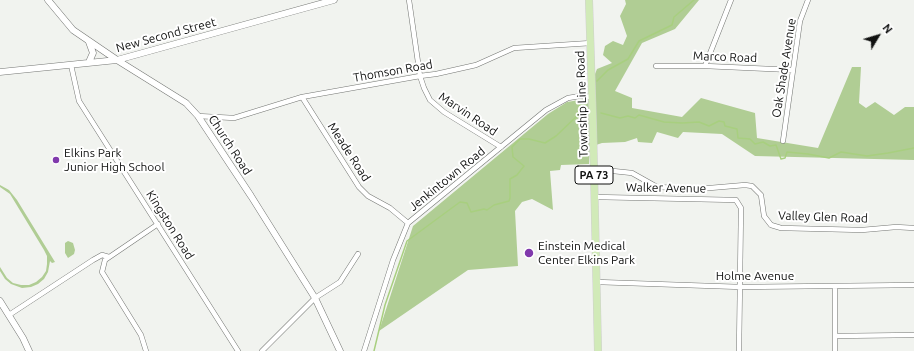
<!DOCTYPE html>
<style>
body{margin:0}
#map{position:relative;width:914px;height:351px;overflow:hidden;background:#f1f3ef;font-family:Ubuntu,sans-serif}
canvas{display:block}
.north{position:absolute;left:858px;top:16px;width:40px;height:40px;-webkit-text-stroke:3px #fff;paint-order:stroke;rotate:52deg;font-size:11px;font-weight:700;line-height:16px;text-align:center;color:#101110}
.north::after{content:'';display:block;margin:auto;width:14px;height:18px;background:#101110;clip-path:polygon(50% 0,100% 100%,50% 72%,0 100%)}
</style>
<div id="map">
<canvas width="914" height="351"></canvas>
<div class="north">N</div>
</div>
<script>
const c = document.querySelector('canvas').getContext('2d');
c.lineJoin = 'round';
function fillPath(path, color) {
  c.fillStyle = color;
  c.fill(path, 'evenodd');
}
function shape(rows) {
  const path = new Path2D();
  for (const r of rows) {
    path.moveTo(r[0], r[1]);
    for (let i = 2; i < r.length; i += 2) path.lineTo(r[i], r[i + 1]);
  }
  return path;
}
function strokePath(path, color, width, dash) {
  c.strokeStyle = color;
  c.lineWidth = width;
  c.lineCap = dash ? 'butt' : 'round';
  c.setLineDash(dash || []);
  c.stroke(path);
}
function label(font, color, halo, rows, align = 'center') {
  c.font = font + ' Ubuntu,sans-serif';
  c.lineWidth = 4;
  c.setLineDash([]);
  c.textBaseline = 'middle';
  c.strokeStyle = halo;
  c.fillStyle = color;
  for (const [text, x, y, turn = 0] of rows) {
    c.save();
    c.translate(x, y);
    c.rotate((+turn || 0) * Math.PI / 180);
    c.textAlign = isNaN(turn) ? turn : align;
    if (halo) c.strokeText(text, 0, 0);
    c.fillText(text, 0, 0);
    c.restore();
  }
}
const green = shape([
 [625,0,699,0,675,29,642,43,615,91,632,98,632,108,682,117,701,98,755,113,757,138,818,148,852,67,861,67,859,103,866,108,875,102,894,115,905,107,914,107,914,160,755,156,722,134,683,132,678,138,657,132,652,143,638,142,637,138,625,142,602,143,590,147,589,164,561,165,560,170,550,171,553,210,532,199,522,202,515,211,518,266,468,270,379,331,413,226,548,114,567,102,585,99,597,69,612,63,603,55,605,46,613,41,623,45,627,36,620,16,626,4],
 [0,185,9,190,17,200,55,262,52,263,50,261,48,272,44,279,38,284,31,287,22,288,11,284,5,279,0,271,0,267,7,278,13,283,21,285,29,285,36,282,42,277,46,271,47,264,47,256,44,250,10,194,0,187],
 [68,241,73,243,75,250,74,254,68,258,65,253,65,243]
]);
const stream = shape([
 [597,81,608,70,628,59,639,41,672,25,674,17,694,0],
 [601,113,620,118,628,116,635,118,639,115,664,122,682,123,699,122,709,126,719,121,724,122,725,126,737,129,738,138,750,139,755,144,763,142,770,146,776,145,781,159,785,158,787,152,808,154,829,158,841,152,867,156,888,153,914,148],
 [577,116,585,115],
 [374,351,385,305,407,241,460,202,467,203,471,212,484,209,487,210,494,205,509,201,510,198,510,179,517,175,524,166,513,157,512,147,520,139,529,139,545,143,556,136,577,116,581,101]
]);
const minor = shape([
 [409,0,420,76,424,88,430,100,444,112,501,147],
 [71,65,79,101,238,351],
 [656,66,705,66,793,70],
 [705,66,731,0],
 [302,97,359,187,368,196,390,208,408,223],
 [198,116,234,118,302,97,420,76,436,74,476,65,514,48,591,43],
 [783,141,800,21,808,0],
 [594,169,632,173,657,187,698,189,745,185,752,186,761,195,764,216,771,225,781,228,862,230,896,227,914,228],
 [595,197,736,200,741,208,739,351],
 [597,282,741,287,914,285],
 [9,315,93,260,102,255,109,257],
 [835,336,914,335],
 [146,351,141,335,102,272,105,260,158,224],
 [262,351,315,298,340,282,358,254],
 [364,351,393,260,408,223,546,110,568,98,580,96,592,97],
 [835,351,835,286]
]);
const tertiary = shape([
 [48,0,73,30,117,60,186,103,198,116,251,196,315,298,340,351],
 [89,42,93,53,89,62],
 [0,72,117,60,334,0],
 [0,301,23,338,29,351]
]);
const primary = shape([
 [589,0,593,127,598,351]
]);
const markers = [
 [56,160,4,"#8039ac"],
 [529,253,5,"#8039ac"]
];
const shields = [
 [594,175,38]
];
const shieldNames = [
 ["PA 73",594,175]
];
const streetNames = [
 ["New Second Street",166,35,-15],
 ["Marco Road",725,57,2],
 ["Oak Shade Avenue",784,68,-81],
 ["Thomson Road",393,71,-10],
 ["Township Line Road",582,104,-92],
 ["Marvin Road",468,114,34],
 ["Church Road",230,145,57],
 ["Meade Road",349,152,57],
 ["Jenkintown Road",447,179,-39],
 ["Walker Avenue",666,188,1],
 ["Valley Glen Road",823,217,2],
 ["Kingston Road",170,225,58],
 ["Holme Avenue",755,276]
];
const poiNames = [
 ["Elkins Park",64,153],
 ["Junior High School",64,167],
 ["Einstein Medical",538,246],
 ["Center Elkins Park",538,260]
];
fillPath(green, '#b0cd94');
strokePath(stream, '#a8cf7f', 1.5);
strokePath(minor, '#747673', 5.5);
strokePath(tertiary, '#747673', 7);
strokePath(primary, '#cfcfcf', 8);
strokePath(minor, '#fff', 4.5);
strokePath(tertiary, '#fff', 6);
strokePath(primary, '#d1eab8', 7);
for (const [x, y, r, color] of markers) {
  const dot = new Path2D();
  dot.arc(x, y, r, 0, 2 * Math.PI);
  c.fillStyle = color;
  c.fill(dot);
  strokePath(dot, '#fff', 1.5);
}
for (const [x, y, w] of shields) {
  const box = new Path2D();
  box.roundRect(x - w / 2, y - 9, w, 18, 3);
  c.fillStyle = '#fff';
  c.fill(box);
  strokePath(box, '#101110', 1);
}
label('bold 11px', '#101110', null, shieldNames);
label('12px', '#101110', '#fff', streetNames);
label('12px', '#101110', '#fff', poiNames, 'left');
</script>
